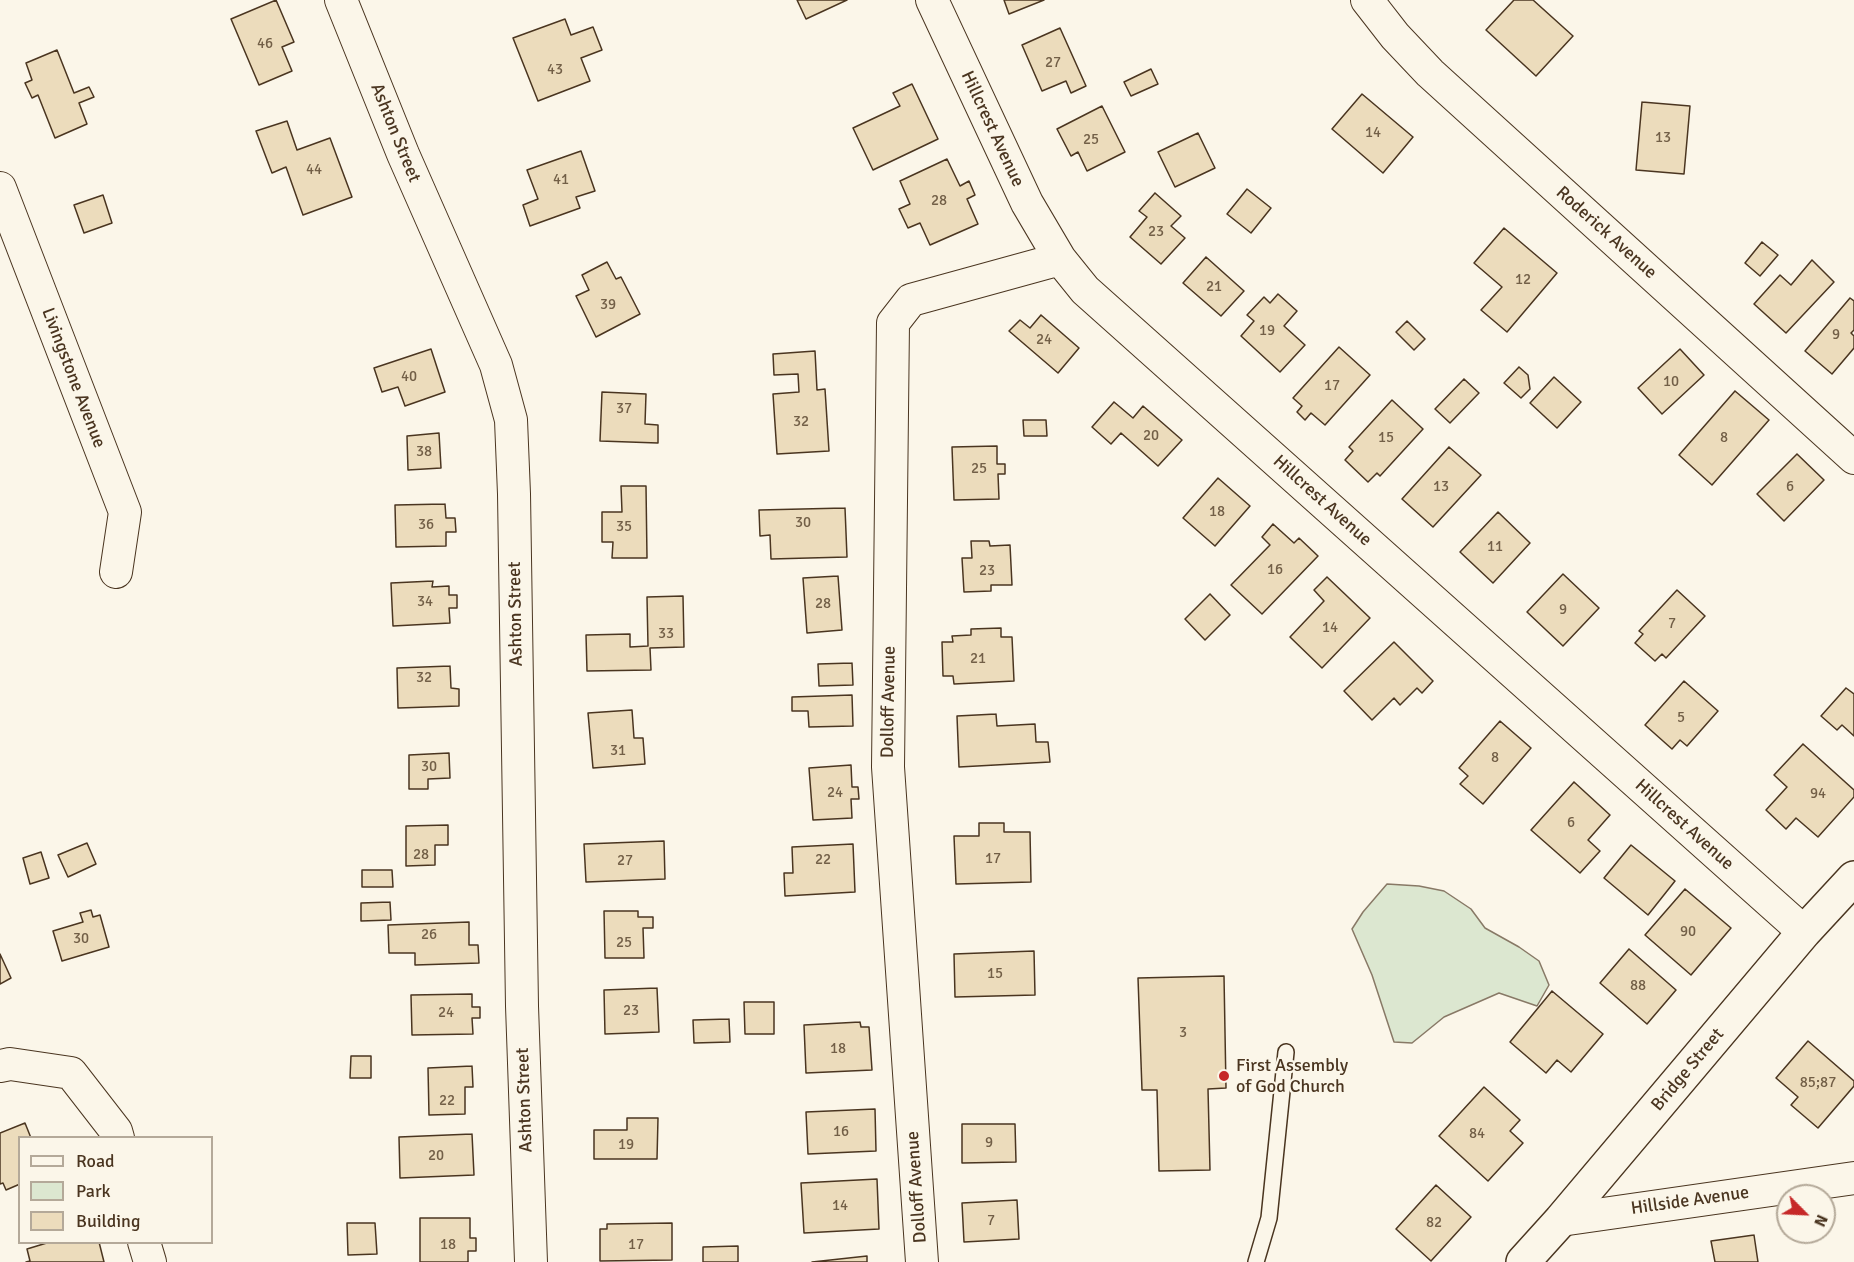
<!DOCTYPE html>
<style>
body{margin:0}
#map{position:relative;width:1854px;height:1262px;overflow:hidden;background:#fbf6e9;font-family:Signika,sans-serif}
canvas{display:block}
.legend{position:absolute;left:18px;top:1136px;width:195px;height:108px;box-sizing:border-box;background:#fbf6e9;border:2px solid #b4a999;margin:0;padding:8px 10px;list-style:none;font-size:18px;color:#4a3520}
.legend li{display:flex;align-items:center;gap:12px;height:30px}
.legend b{width:30px;border:2px solid #b4a999}
.north{position:absolute;left:1776px;top:1184px;width:60px;height:60px;box-sizing:border-box;background:#fbf6e9;border:2px solid #b4a999;border-radius:50%;rotate:114deg;font-size:16px;font-weight:700;line-height:24px;text-align:center;color:#4a3520}
.north::after{content:'';display:block;margin:auto;width:21px;height:27px;background:#c62828;clip-path:polygon(50% 0,100% 100%,50% 72%,0 100%)}
</style>
<div id="map">
<canvas width="1854" height="1262"></canvas>
<ul class="legend">
<li><b style="height:8px;background:#fbf6e9"></b>Road</li>
<li><b style="height:16px;background:#dce7d0"></b>Park</li>
<li><b style="height:16px;background:#ecdcbc"></b>Building</li>
</ul>
<div class="north">N</div>
</div>
<script>
const c = document.querySelector('canvas').getContext('2d');
c.lineJoin = 'round';
function fillPath(path, color) {
  c.fillStyle = color;
  c.fill(path, 'evenodd');
}
function shape(rows) {
  const path = new Path2D();
  for (const r of rows) {
    path.moveTo(r[0], r[1]);
    for (let i = 2; i < r.length; i += 2) path.lineTo(r[i], r[i + 1]);
  }
  return path;
}
function strokePath(path, color, width, dash) {
  c.strokeStyle = color;
  c.lineWidth = width;
  c.lineCap = dash ? 'butt' : 'round';
  c.setLineDash(dash || []);
  c.stroke(path);
}
function label(font, color, halo, rows, align = 'center') {
  c.font = font + ' Signika,sans-serif';
  c.lineWidth = 4.5;
  c.setLineDash([]);
  c.textBaseline = 'middle';
  c.strokeStyle = halo;
  c.fillStyle = color;
  for (const [text, x, y, turn = 0] of rows) {
    c.save();
    c.translate(x, y);
    c.rotate((+turn || 0) * Math.PI / 180);
    c.textAlign = isNaN(turn) ? turn : align;
    if (halo) c.strokeText(text, 0, 0);
    c.fillText(text, 0, 0);
    c.restore();
  }
}
const green = shape([
 [1387,884,1419,886,1444,891,1471,909,1485,928,1519,947,1539,961,1549,985,1537,1006,1499,993,1444,1017,1412,1043,1394,1042,1372,975,1352,929,1363,912,1387,884]
]);
const building = shape([
 [276,0,294,42,282,47,292,71,259,85,231,19,276,0],
 [797,0,847,0,806,19,797,0],
 [1004,0,1044,0,1009,14,1004,0],
 [1514,0,1533,0,1573,36,1536,76,1486,30,1514,0],
 [565,19,571,35,593,27,602,50,581,58,590,81,538,101,513,38,565,19],
 [1060,28,1086,86,1071,93,1066,81,1042,91,1022,45,1060,28],
 [57,50,74,93,89,87,94,97,79,103,87,124,55,138,38,95,32,98,25,83,32,80,26,63,57,50],
 [1151,69,1158,84,1131,96,1124,82,1151,69],
 [912,84,938,139,873,170,853,128,900,106,893,93,912,84],
 [1362,94,1413,137,1383,173,1332,129,1362,94],
 [1642,102,1690,106,1684,174,1636,170,1642,102],
 [1102,106,1125,152,1087,171,1078,152,1071,156,1057,129,1102,106],
 [287,121,297,150,330,138,352,197,303,215,286,167,272,173,256,131,287,121],
 [1198,133,1215,168,1175,187,1158,152,1198,133],
 [581,151,595,191,576,197,580,208,530,226,523,205,538,199,527,170,581,151],
 [947,159,960,186,969,181,975,195,967,199,978,224,930,245,920,223,908,228,899,209,910,204,900,181,947,159],
 [1247,189,1271,208,1251,233,1227,214,1247,189],
 [1155,193,1181,216,1171,226,1185,238,1161,264,1130,237,1147,217,1139,211,1155,193],
 [103,195,112,223,84,233,74,205,103,195],
 [1504,228,1557,273,1507,332,1481,310,1502,287,1474,263,1504,228],
 [1762,242,1778,255,1760,276,1745,263,1762,242],
 [1206,257,1244,291,1221,316,1183,283,1206,257],
 [1812,260,1834,282,1786,333,1754,304,1780,275,1791,285,1812,260],
 [607,262,616,279,621,277,640,314,596,337,576,296,589,290,582,275,607,262],
 [1278,294,1297,311,1284,326,1305,345,1280,372,1241,336,1254,321,1247,315,1264,297,1270,303,1278,294],
 [1850,298,1854,301,1854,330,1851,333,1854,336,1854,348,1832,374,1805,351,1850,298],
 [1041,315,1079,348,1058,373,1009,331,1020,320,1030,328,1041,315],
 [1407,321,1425,339,1414,350,1396,332,1407,321],
 [1339,347,1370,375,1325,425,1311,413,1305,420,1297,412,1302,406,1293,398,1339,347],
 [431,349,445,392,405,406,398,387,382,392,374,368,431,349],
 [1680,349,1704,375,1662,414,1638,388,1680,349],
 [815,351,817,390,825,389,829,451,777,454,773,394,799,392,798,374,774,375,773,354,815,351],
 [1519,367,1528,375,1530,389,1521,398,1504,383,1519,367],
 [1554,377,1581,402,1557,428,1530,403,1554,377],
 [1464,379,1479,393,1450,423,1435,409,1464,379],
 [1735,391,1769,420,1712,485,1679,455,1735,391],
 [602,392,646,394,645,424,658,425,658,443,600,441,602,392],
 [1392,400,1423,429,1380,476,1377,473,1368,482,1345,460,1353,451,1349,447,1392,400],
 [1114,402,1133,418,1143,406,1182,440,1158,466,1121,433,1111,444,1092,427,1114,402],
 [1023,420,1046,420,1047,436,1024,436,1023,420],
 [439,433,441,468,408,470,407,436,439,433],
 [997,446,997,464,1005,464,1005,474,998,474,999,499,954,500,952,447,997,446],
 [1449,447,1481,475,1433,527,1402,499,1449,447],
 [1797,454,1824,480,1784,521,1757,494,1797,454],
 [1218,478,1250,506,1215,546,1183,518,1218,478],
 [621,486,646,486,647,558,612,558,613,542,602,542,602,512,622,512,621,486],
 [445,504,446,518,455,518,456,532,446,532,446,546,396,547,395,505,445,504],
 [845,508,847,557,771,559,770,535,760,536,759,510,845,508],
 [1498,512,1530,543,1493,583,1460,552,1498,512],
 [1273,524,1294,543,1299,538,1318,556,1262,614,1231,585,1270,545,1262,537,1273,524],
 [971,541,989,541,990,546,1010,545,1012,585,991,585,991,591,964,592,962,558,972,558,971,541],
 [1563,574,1599,608,1563,646,1527,612,1563,574],
 [838,576,842,630,807,633,803,578,838,576],
 [1327,577,1370,618,1322,668,1290,637,1324,601,1314,590,1327,577],
 [433,581,432,587,449,586,449,595,457,595,457,608,449,608,450,623,393,626,391,583,433,581],
 [1677,590,1705,616,1666,658,1662,654,1655,661,1635,643,1643,634,1639,631,1677,590],
 [1210,594,1230,615,1205,640,1185,619,1210,594],
 [683,596,684,647,650,648,651,670,587,671,586,635,630,634,630,647,648,646,647,597,683,596],
 [1001,628,1001,637,1012,637,1014,681,954,684,953,676,943,676,942,642,953,642,952,636,971,635,971,629,1001,628],
 [1394,642,1433,681,1422,693,1417,688,1400,705,1394,698,1372,720,1344,691,1394,642],
 [852,663,853,685,819,686,818,664,852,663],
 [450,666,451,688,459,689,459,706,398,708,397,668,450,666],
 [1684,681,1718,711,1687,746,1680,740,1672,749,1645,725,1684,681],
 [1846,688,1854,694,1854,736,1842,725,1837,730,1821,716,1846,688],
 [852,695,853,726,809,727,808,711,792,711,792,697,852,695],
 [632,710,634,738,643,738,645,764,593,768,588,713,632,710],
 [996,714,997,726,1035,724,1036,742,1048,742,1050,762,959,767,957,716,996,714],
 [1500,721,1531,748,1483,804,1460,784,1468,776,1459,768,1500,721],
 [1803,744,1854,790,1854,797,1818,837,1796,818,1786,829,1766,810,1787,787,1774,775,1803,744],
 [449,753,450,778,428,779,428,789,409,789,409,755,449,753],
 [851,765,852,787,858,787,859,799,851,799,852,818,813,820,809,768,851,765],
 [1574,782,1610,815,1588,840,1600,851,1580,873,1531,830,1574,782],
 [979,823,1004,823,1004,832,1030,832,1031,882,956,884,954,836,979,836,979,823],
 [448,825,448,845,435,845,435,865,406,866,406,826,448,825],
 [664,841,665,879,586,882,584,844,664,841],
 [87,843,96,864,68,877,58,855,87,843],
 [853,844,855,892,785,896,784,873,793,873,792,847,853,844],
 [1631,845,1675,881,1648,915,1604,878,1631,845],
 [41,852,49,878,30,884,23,858,41,852],
 [362,870,392,870,393,887,362,887,362,870],
 [1685,889,1731,928,1691,975,1645,935,1685,889],
 [390,902,391,920,361,921,361,903,390,902],
 [91,910,93,917,100,915,109,947,62,961,53,931,83,922,80,913,91,910],
 [604,911,638,911,638,917,653,917,653,928,643,928,644,958,605,958,604,911],
 [469,922,469,945,478,945,479,963,415,965,415,953,389,953,388,925,469,922],
 [1629,949,1676,990,1647,1024,1600,983,1629,949],
 [1034,951,1035,995,955,997,954,954,1034,951],
 [0,954,11,978,0,984,0,954],
 [1224,976,1226,1088,1208,1089,1210,1170,1159,1171,1157,1090,1142,1090,1138,978,1224,976],
 [657,988,659,1032,605,1034,604,990,657,988],
 [1552,991,1603,1034,1571,1072,1557,1060,1546,1073,1510,1042,1552,991],
 [472,994,472,1007,480,1007,480,1018,472,1018,473,1034,412,1035,411,995,472,994],
 [744,1002,774,1002,774,1034,745,1034,744,1002],
 [729,1019,730,1042,694,1043,693,1020,729,1019],
 [860,1022,861,1027,869,1027,872,1070,806,1073,804,1025,860,1022],
 [1808,1041,1854,1081,1854,1086,1818,1128,1791,1105,1798,1097,1776,1078,1808,1041],
 [351,1056,371,1056,371,1078,350,1078,351,1056],
 [472,1066,473,1087,465,1087,465,1114,429,1115,428,1068,472,1066],
 [1484,1087,1520,1120,1510,1131,1523,1143,1488,1181,1439,1136,1484,1087],
 [875,1109,876,1151,808,1154,806,1112,875,1109],
 [627,1118,658,1118,657,1159,594,1159,594,1130,627,1130,627,1118],
 [25,1123,31,1138,20,1138,20,1184,6,1190,3,1183,0,1184,0,1133,25,1123],
 [962,1124,1015,1124,1016,1162,962,1163,962,1124],
 [472,1134,474,1175,400,1178,399,1137,472,1134],
 [877,1179,879,1229,804,1233,801,1183,877,1179],
 [1436,1185,1471,1217,1431,1261,1396,1229,1436,1185],
 [1017,1200,1019,1239,964,1242,962,1203,1017,1200],
 [420,1218,470,1218,470,1238,476,1238,476,1251,468,1251,468,1262,420,1262,420,1218],
 [347,1223,375,1223,377,1254,348,1255,347,1223],
 [672,1223,672,1260,600,1261,600,1229,607,1229,607,1224,672,1223],
 [1754,1235,1758,1262,1715,1262,1711,1241,1754,1235],
 [50,1242,99,1242,104,1262,26,1262,30,1261,27,1249,50,1242],
 [738,1246,738,1262,703,1262,703,1247,738,1246],
 [867,1256,867,1262,812,1262,867,1256]
]);
const lane = shape([
 [1256,1262,1269,1218,1286,1052]
]);
const street = shape([
 [341,0,403,154,496,365,511,420,514,494,522,1006,531,1262],
 [932,0,1027,203,1060,259,1085,290,1804,932],
 [1367,0,1395,36,1430,73,1854,458],
 [0,188,125,512,116,572],
 [0,1066,10,1064,71,1073,116,1131,118,1138],
 [1561,1220,1854,1178],
 [144,1242,150,1262],
 [922,1262,888,767,893,323,911,300,1060,259]
]);
const secondary = shape([
 [1523,1262,1561,1220,1804,932,1854,878]
]);
const markers = [
 [1224,1076,6,"#c62828"]
];
const numberNames = [
 ["46",265,44],
 ["27",1053,63],
 ["43",555,70],
 ["14",1373,133],
 ["13",1663,138],
 ["25",1091,140],
 ["44",314,170],
 ["41",561,180],
 ["28",939,201],
 ["23",1156,232],
 ["12",1523,280],
 ["21",1214,287],
 ["39",608,305],
 ["19",1267,331],
 ["9",1836,335],
 ["24",1044,340],
 ["40",409,377],
 ["10",1671,382],
 ["17",1332,386],
 ["37",624,409],
 ["32",801,422],
 ["20",1151,436],
 ["15",1386,438],
 ["8",1724,438],
 ["38",424,452],
 ["25",979,469],
 ["13",1441,487],
 ["6",1790,487],
 ["18",1217,512],
 ["30",803,523],
 ["36",426,525],
 ["35",624,527],
 ["11",1495,547],
 ["16",1275,570],
 ["23",987,571],
 ["34",425,602],
 ["28",823,604],
 ["9",1563,610],
 ["7",1672,624],
 ["14",1330,628],
 ["33",666,634],
 ["21",978,659],
 ["32",424,678],
 ["5",1681,718],
 ["31",618,751],
 ["8",1495,758],
 ["30",429,767],
 ["24",835,793],
 ["94",1818,794],
 ["6",1571,823],
 ["28",421,855],
 ["17",993,859],
 ["22",823,860],
 ["27",625,861],
 ["90",1688,932],
 ["26",429,935],
 ["30",81,939],
 ["25",624,943],
 ["15",995,974],
 ["88",1638,986],
 ["23",631,1011],
 ["24",446,1013],
 ["3",1183,1033],
 ["18",838,1049],
 ["85;87",1818,1083],
 ["22",447,1101],
 ["16",841,1132],
 ["84",1477,1134],
 ["9",989,1143],
 ["19",626,1145],
 ["20",436,1156],
 ["14",840,1206],
 ["7",991,1221],
 ["82",1434,1223],
 ["18",448,1245],
 ["17",636,1245]
];
const streetNames = [
 ["Hillcrest Avenue",992,129,65],
 ["Ashton Street",395,133,68],
 ["Roderick Avenue",1606,233,42],
 ["Livingstone Avenue",73,378,69],
 ["Hillcrest Avenue",1322,501,42],
 ["Ashton Street",516,614,-91],
 ["Dolloff Avenue",889,702,-89],
 ["Hillcrest Avenue",1684,825,42],
 ["Bridge Street",1688,1070,-50],
 ["Ashton Street",525,1100,-92],
 ["Dolloff Avenue",917,1187,-94],
 ["Hillside Avenue",1690,1201,-8]
];
const poiNames = [
 ["First Assembly",1236,1066],
 ["of God Church",1236,1087]
];
fillPath(green, '#dce7d0');
strokePath(green, '#887966', 1.5);
fillPath(building, '#ecdcbc');
strokePath(building, '#4a3520', 1.5);
strokePath(lane, '#4a3520', 18);
strokePath(street, '#4a3520', 34);
strokePath(secondary, '#4a3520', 36);
strokePath(lane, '#fbf6e9', 15);
strokePath(street, '#fbf6e9', 32);
strokePath(secondary, '#fbf6e9', 33);
for (const [x, y, r, color] of markers) {
  const dot = new Path2D();
  dot.arc(x, y, r, 0, 2 * Math.PI);
  c.fillStyle = color;
  c.fill(dot);
  strokePath(dot, '#fbf6e9', 2);
}
label('15px', '#725f47', null, numberNames);
label('18px', '#4a3520', '#fbf6e9', streetNames);
label('18px', '#4a3520', '#fbf6e9', poiNames, 'left');
</script>
